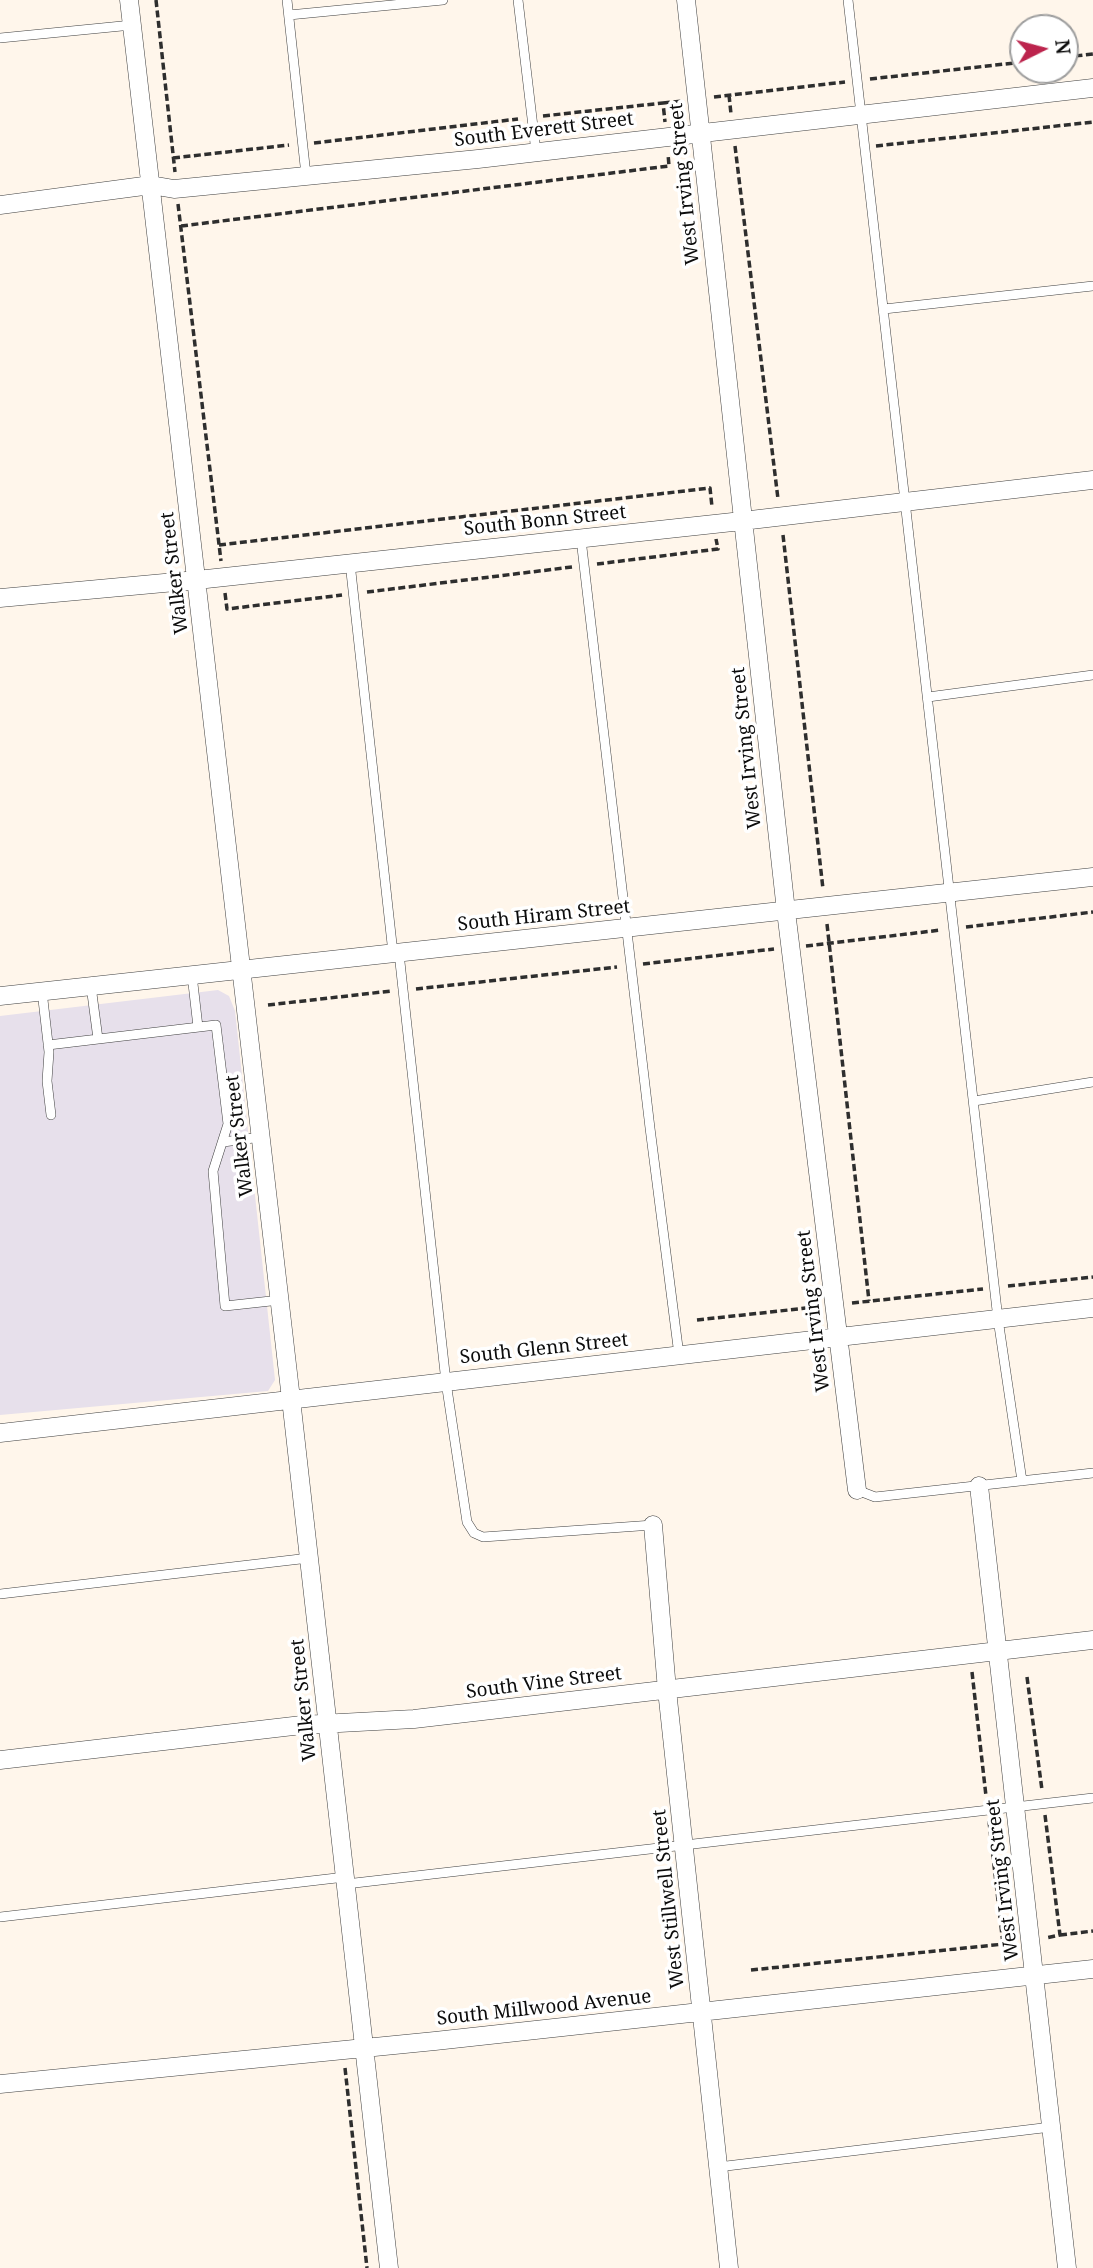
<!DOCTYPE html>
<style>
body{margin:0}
#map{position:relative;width:1093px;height:2268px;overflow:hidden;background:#fff6eb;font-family:"Noto Serif",serif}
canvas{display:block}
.north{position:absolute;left:1009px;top:14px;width:70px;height:70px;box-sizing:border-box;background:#fff;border:2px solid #9e9e9e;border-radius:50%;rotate:84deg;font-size:19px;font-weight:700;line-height:28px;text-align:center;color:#0c0c0c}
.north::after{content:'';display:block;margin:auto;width:24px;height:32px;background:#bc244d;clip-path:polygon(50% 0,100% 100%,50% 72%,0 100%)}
</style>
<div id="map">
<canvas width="1093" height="2268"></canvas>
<div class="north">N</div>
</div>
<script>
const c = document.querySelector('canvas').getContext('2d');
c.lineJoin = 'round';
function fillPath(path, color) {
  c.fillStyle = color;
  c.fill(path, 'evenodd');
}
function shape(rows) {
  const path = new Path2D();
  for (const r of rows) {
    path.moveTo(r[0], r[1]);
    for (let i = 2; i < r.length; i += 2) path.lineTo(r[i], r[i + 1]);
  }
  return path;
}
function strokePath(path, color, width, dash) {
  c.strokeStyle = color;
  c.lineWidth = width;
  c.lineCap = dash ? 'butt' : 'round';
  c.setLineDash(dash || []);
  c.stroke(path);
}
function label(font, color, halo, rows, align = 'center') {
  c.font = font + ' "Noto Serif",serif';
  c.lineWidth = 7;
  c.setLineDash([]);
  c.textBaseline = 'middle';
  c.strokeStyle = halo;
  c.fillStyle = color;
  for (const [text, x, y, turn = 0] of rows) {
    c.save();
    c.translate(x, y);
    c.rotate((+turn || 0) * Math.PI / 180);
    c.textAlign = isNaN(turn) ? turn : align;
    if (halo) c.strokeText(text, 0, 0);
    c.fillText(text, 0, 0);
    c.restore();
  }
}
const industrial = shape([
 [218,990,229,996,235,1011,275,1380,268,1391,0,1415,0,1016]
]);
const path = shape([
 [156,0,175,172],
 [1065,57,1093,54],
 [870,79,1023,62],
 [729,95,731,114],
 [714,97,845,82],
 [663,103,682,101],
 [543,116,663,103,665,122],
 [314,143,518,119],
 [735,146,778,499],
 [876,146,1093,122],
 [173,158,289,145],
 [178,204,221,561],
 [181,226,669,166,668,154],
 [783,535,823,889],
 [219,545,710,488,712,507],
 [597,564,718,549,716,539],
 [367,592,572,567],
 [225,593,227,609,342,595],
 [827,924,869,1301],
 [966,927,1093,912],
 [806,946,941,930],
 [643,964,774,949],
 [416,989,617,967],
 [268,1005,391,991],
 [1008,1286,1093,1277],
 [852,1303,983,1289],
 [697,1320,816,1307],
 [972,1672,986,1796],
 [1027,1677,1042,1790],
 [1045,1815,1060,1935,1046,1938],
 [989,1821,1003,1944],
 [1060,1935,1093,1931],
 [751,1970,1014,1943],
 [345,2068,367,2268]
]);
const lane = shape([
 [287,0,306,175],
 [518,0,536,152],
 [848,0,998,1319,1022,1481],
 [289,15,443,0],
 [0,38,132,25],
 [884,309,1093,286],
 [581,539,650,1128,679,1355],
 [350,563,393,953],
 [928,697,1093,675],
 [399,953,446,1382,467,1522,474,1533,483,1537,653,1525],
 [192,975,198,1027],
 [91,986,98,1039],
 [42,991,49,1052,47,1081,51,1115],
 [48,1045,216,1025,228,1124,213,1171,225,1306,280,1300],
 [974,1101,1093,1082],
 [223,1142,261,1137],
 [857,1490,875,1497,1093,1473],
 [0,1594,309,1558],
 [346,1884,1093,1798],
 [0,1917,345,1877],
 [718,2167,1051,2127]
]);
const street = shape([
 [129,0,291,1399,389,2268],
 [686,0,786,911,857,1490],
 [0,205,151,185,174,189,478,159,1093,88],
 [0,598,197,580,742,521,1093,480],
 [0,996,1093,877],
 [0,1433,1093,1308],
 [979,1486,1067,2268],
 [653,1525,667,1690,729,2268],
 [0,1760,302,1725,414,1719,1093,1640],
 [0,2084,435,2041,1093,1969]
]);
const streetNames = [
 ["South Everett Street",544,130,-7],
 ["West Irving Street",685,184,-96],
 ["South Bonn Street",545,521,-6],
 ["Walker Street",175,573,-97],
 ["West Irving Street",747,748,-96],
 ["South Hiram Street",544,916,-6],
 ["Walker Street",240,1136,-97],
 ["West Irving Street",814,1311,-97],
 ["South Glenn Street",544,1349,-6],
 ["South Vine Street",544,1683,-7],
 ["Walker Street",304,1700,-96],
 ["West Irving Street",1003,1880,-97],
 ["West Stillwell Street",669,1899,-96],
 ["South Millwood Avenue",544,2008,-6]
];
fillPath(industrial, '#e7e0eb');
strokePath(lane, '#3f3f3f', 10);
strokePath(street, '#3f3f3f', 19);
strokePath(path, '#2e2e2e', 3.5, [7, 3.5]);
strokePath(lane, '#fff', 9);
strokePath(street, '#fff', 18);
label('19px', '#0c0c0c', '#fff', streetNames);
</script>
